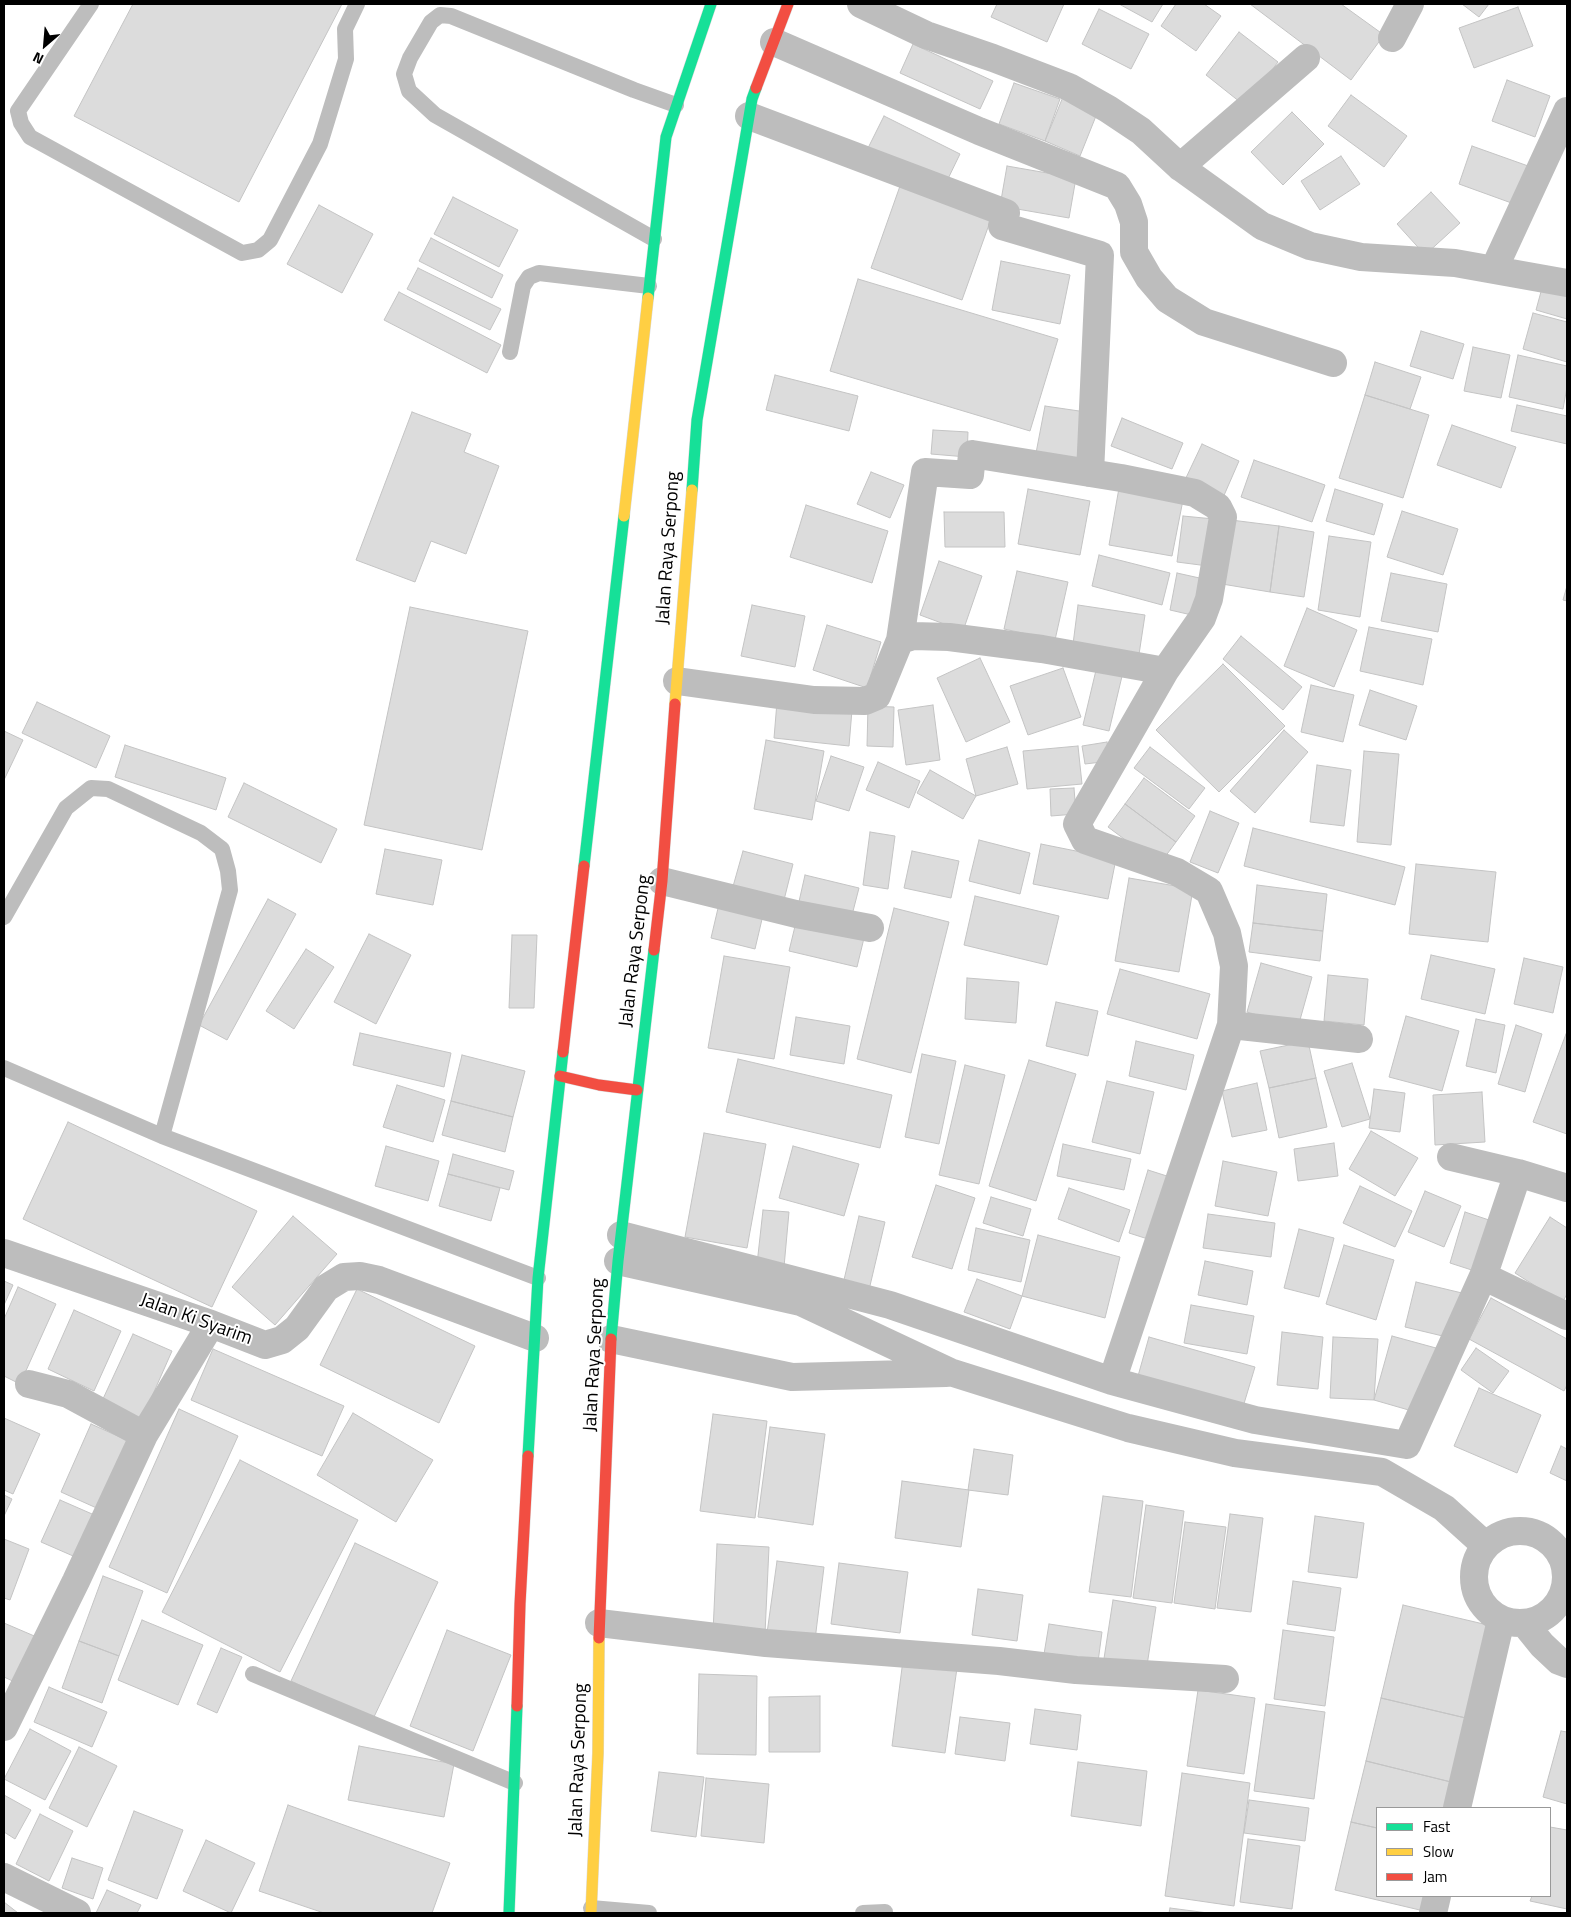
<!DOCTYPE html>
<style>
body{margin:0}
#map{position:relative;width:1571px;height:1917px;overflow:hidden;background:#fff;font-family:"Titillium Web",sans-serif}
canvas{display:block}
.frame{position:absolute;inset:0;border:5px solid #000;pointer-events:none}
.legend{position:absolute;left:1376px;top:1807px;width:175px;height:90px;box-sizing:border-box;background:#fff;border:1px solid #999;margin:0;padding:6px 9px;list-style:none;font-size:15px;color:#000}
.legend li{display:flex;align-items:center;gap:10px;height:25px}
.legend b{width:25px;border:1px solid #999}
.north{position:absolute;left:20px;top:20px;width:50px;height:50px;-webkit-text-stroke:4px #fff;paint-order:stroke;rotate:207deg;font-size:14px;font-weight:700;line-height:20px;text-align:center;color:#000}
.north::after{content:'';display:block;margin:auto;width:18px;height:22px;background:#000;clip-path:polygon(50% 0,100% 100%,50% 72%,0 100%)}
</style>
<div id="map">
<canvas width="1571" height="1917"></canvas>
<div class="frame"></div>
<ul class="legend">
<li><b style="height:6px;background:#16e098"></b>Fast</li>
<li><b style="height:6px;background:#ffcf43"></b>Slow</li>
<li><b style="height:6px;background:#f24e42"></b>Jam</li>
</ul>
<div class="north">N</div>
</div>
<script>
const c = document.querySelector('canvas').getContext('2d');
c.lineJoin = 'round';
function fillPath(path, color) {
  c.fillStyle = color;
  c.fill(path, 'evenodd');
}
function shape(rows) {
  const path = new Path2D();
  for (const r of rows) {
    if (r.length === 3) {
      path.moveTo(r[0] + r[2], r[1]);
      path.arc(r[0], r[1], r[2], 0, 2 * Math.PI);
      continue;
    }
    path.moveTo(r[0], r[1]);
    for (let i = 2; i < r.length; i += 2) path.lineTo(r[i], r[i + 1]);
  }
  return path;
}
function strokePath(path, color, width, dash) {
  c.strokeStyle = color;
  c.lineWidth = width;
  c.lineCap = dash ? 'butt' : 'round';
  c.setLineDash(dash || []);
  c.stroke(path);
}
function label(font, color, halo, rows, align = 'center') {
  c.font = font + ' "Titillium Web",sans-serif';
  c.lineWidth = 4;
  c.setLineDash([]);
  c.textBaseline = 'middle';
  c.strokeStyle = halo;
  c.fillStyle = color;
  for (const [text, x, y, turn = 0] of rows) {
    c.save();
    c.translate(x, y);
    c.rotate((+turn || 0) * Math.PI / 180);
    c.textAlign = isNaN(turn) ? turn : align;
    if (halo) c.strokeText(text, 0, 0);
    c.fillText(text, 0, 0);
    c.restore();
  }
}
const building = shape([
 [133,4,342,4,239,202,74,116,133,4],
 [997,4,1064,4,1047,42,991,17,997,4],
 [1119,4,1163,4,1152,22,1119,4],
 [1176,4,1204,4,1221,16,1196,51,1161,26,1176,4],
 [1250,4,1341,4,1384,35,1351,80,1250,4],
 [1462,4,1489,4,1479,17,1462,4],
 [1518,7,1533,46,1474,68,1459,28,1518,7],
 [1099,9,1149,34,1131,69,1082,44,1099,9],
 [1239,32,1278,62,1245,106,1206,75,1239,32],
 [913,44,993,81,980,109,900,73,913,44],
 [1507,80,1550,96,1535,137,1492,121,1507,80],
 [1014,83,1060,99,1045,141,999,124,1014,83],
 [1065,92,1100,106,1080,156,1045,141,1065,92],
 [1351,95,1407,136,1384,167,1328,126,1351,95],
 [1292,112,1324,144,1283,185,1251,152,1292,112],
 [884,116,960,154,944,187,868,148,884,116],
 [1472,146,1531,167,1517,205,1459,184,1472,146],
 [1341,156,1360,184,1320,210,1301,181,1341,156],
 [1007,166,1076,178,1069,218,1000,206,1007,166],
 [900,186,991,219,962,300,871,268,900,186],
 [1431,192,1460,223,1425,255,1397,224,1431,192],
 [453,197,518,230,499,267,434,234,453,197],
 [319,205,373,234,342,293,287,264,319,205],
 [431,238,503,275,492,298,419,261,431,238],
 [1001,261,1070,275,1060,324,992,310,1001,261],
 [418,268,501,309,490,330,407,289,418,268],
 [858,279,1058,339,1030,431,830,371,858,279],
 [1542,288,1567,296,1567,319,1536,310,1542,288],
 [399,292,501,345,487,373,384,320,399,292],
 [1533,313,1567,322,1567,362,1523,349,1533,313],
 [1421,331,1464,344,1453,379,1410,366,1421,331],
 [1473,347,1510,355,1501,398,1464,391,1473,347],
 [1518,355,1567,366,1567,387,1563,409,1509,397,1518,355],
 [1375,362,1421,377,1410,409,1365,395,1375,362],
 [775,375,858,396,849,431,766,410,775,375],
 [1365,395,1429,415,1403,498,1339,478,1365,395],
 [1517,405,1567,416,1567,444,1511,431,1517,405],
 [1045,406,1086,412,1079,462,1036,453,1045,406],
 [412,412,471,434,464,452,499,466,466,554,431,541,415,582,356,560,412,412],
 [1122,418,1183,443,1172,469,1111,446,1122,418],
 [1452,425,1516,447,1501,488,1437,465,1452,425],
 [933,430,968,432,967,457,931,454,933,430],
 [1202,444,1239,461,1222,500,1184,482,1202,444],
 [1254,460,1325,485,1312,522,1241,497,1254,460],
 [871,472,904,485,890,518,857,504,871,472],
 [1119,488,1183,500,1172,556,1109,545,1119,488],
 [1028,489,1090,501,1080,555,1018,544,1028,489],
 [1335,489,1383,504,1374,535,1326,521,1335,489],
 [806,505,888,531,872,583,790,557,806,505],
 [1402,511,1458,529,1443,575,1387,557,1402,511],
 [944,512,1004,512,1005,547,945,547,944,512],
 [1183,516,1214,519,1208,566,1177,562,1183,516],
 [1231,520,1279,526,1270,592,1222,584,1231,520],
 [1279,526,1314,532,1304,597,1270,592,1279,526],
 [1329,536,1371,542,1360,617,1318,610,1329,536],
 [1099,555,1170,573,1162,605,1092,586,1099,555],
 [939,561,982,576,963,631,920,615,939,561],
 [1017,571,1068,582,1055,640,1004,629,1017,571],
 [1177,573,1204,579,1196,616,1170,610,1177,573],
 [1391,573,1447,584,1438,632,1381,621,1391,573],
 [1567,586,1567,601,1563,600,1567,586],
 [752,605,805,616,795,667,741,656,752,605],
 [1078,605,1145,615,1138,661,1072,652,1078,605],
 [410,607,528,631,482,850,364,825,410,607],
 [1307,608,1357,630,1334,687,1284,666,1307,608],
 [827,625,881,642,867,688,813,670,827,625],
 [1369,627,1432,639,1423,685,1360,671,1369,627],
 [1241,636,1302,687,1283,710,1223,659,1241,636],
 [980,658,1010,722,966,742,937,678,980,658],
 [1223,664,1285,726,1219,792,1156,730,1223,664],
 [1097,666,1123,672,1109,731,1083,725,1097,666],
 [1063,668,1081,717,1028,735,1010,686,1063,668],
 [1311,685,1354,695,1343,742,1301,732,1311,685],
 [1370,690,1417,706,1406,740,1359,725,1370,690],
 [37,702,110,736,96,768,22,733,37,702],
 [777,702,852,710,849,746,774,738,777,702],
 [933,705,940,760,906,765,898,710,933,705],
 [868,706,894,707,893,747,867,746,868,706],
 [1284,730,1308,752,1255,813,1230,791,1284,730],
 [4,731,23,740,4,780,4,731],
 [766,740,824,751,812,820,754,809,766,740],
 [1107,742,1110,761,1085,764,1082,746,1107,742],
 [125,745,226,778,216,810,115,777,125,745],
 [1078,746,1082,784,1027,789,1023,751,1078,746],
 [1007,747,1018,784,976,796,966,759,1007,747],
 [1150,747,1205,788,1189,809,1134,768,1150,747],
 [1364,751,1399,754,1391,845,1357,842,1364,751],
 [831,756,864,767,849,811,816,801,831,756],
 [878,762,920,781,909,808,866,790,878,762],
 [1317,765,1351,770,1344,826,1310,822,1317,765],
 [930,770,976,796,963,819,917,793,930,770],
 [1144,778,1195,816,1176,842,1125,804,1144,778],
 [244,783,337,829,321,863,228,817,244,783],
 [1074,788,1076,814,1051,816,1050,789,1074,788],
 [1125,804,1176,842,1159,865,1108,827,1125,804],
 [1210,811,1239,823,1218,873,1190,862,1210,811],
 [1253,828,1405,867,1395,905,1244,866,1253,828],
 [870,832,895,836,888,889,863,885,870,832],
 [979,840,1030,853,1020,894,969,881,979,840],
 [1041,844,1116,859,1108,899,1033,884,1041,844],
 [385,849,442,860,433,905,376,894,385,849],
 [743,851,793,864,783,904,732,890,743,851],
 [912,851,959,861,951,898,904,888,912,851],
 [1416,864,1496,872,1488,942,1409,934,1416,864],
 [805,875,859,888,851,919,798,906,805,875],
 [1129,878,1193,889,1179,972,1115,961,1129,878],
 [1257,885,1327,894,1323,931,1253,923,1257,885],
 [975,896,1059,916,1047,965,964,945,975,896],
 [268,899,296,914,227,1040,199,1025,268,899],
 [719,904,763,915,755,949,711,938,719,904],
 [894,908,949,922,911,1073,857,1059,894,908],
 [797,918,865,934,857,967,789,951,797,918],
 [1253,923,1323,931,1320,961,1249,952,1253,923],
 [369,934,411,955,376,1024,334,1002,369,934],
 [512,935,537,935,534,1008,509,1008,512,935],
 [306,949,334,967,294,1029,266,1011,306,949],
 [1431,955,1495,969,1485,1014,1421,999,1431,955],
 [724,956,790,967,774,1059,708,1048,724,956],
 [1524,958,1563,967,1553,1013,1514,1004,1524,958],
 [1261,963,1312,977,1298,1027,1247,1012,1261,963],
 [1120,969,1210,994,1197,1039,1107,1014,1120,969],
 [1328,975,1368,979,1364,1025,1324,1021,1328,975],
 [967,978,1019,982,1016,1023,965,1019,967,978],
 [1056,1002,1098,1011,1088,1056,1046,1046,1056,1002],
 [1406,1016,1459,1031,1442,1091,1389,1077,1406,1016],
 [796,1017,850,1026,844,1064,790,1055,796,1017],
 [1476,1019,1505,1025,1496,1073,1466,1066,1476,1019],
 [1516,1025,1542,1034,1525,1092,1498,1084,1516,1025],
 [360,1033,451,1053,444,1087,353,1065,360,1033],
 [1566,1034,1567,1034,1567,1134,1533,1122,1566,1034],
 [1136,1041,1194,1055,1186,1090,1129,1076,1136,1041],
 [1308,1041,1316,1078,1269,1088,1260,1051,1308,1041],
 [922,1054,956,1061,939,1144,905,1137,922,1054],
 [462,1055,525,1071,513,1117,451,1101,462,1055],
 [738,1059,892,1095,880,1148,726,1112,738,1059],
 [1029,1060,1076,1074,1036,1201,989,1186,1029,1060],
 [1352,1063,1370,1119,1342,1127,1324,1071,1352,1063],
 [965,1065,1005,1075,979,1184,939,1175,965,1065],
 [1316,1078,1327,1127,1279,1138,1269,1088,1316,1078],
 [1107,1081,1154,1092,1140,1154,1092,1142,1107,1081],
 [1257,1083,1267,1130,1232,1137,1222,1091,1257,1083],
 [397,1085,445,1100,433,1142,383,1127,397,1085],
 [1374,1089,1405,1093,1400,1132,1369,1128,1374,1089],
 [1482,1092,1485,1142,1435,1145,1433,1095,1482,1092],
 [451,1101,513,1117,505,1152,442,1135,451,1101],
 [68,1122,257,1211,212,1307,23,1219,68,1122],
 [1371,1131,1418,1158,1395,1196,1349,1169,1371,1131],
 [704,1133,766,1144,747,1248,685,1237,704,1133],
 [1334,1143,1338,1176,1298,1181,1294,1149,1334,1143],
 [1063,1144,1131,1159,1124,1190,1057,1176,1063,1144],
 [386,1146,439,1161,428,1201,375,1186,386,1146],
 [793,1146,859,1164,844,1216,779,1198,793,1146],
 [453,1154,514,1171,509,1190,448,1174,453,1154],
 [1223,1161,1277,1172,1268,1216,1215,1206,1223,1161],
 [1148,1170,1170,1177,1151,1240,1129,1233,1148,1170],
 [448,1174,500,1188,491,1221,439,1206,448,1174],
 [936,1185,975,1198,952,1269,912,1257,936,1185],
 [1360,1186,1412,1211,1395,1247,1343,1223,1360,1186],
 [1069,1188,1130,1210,1119,1242,1058,1219,1069,1188],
 [1425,1191,1461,1206,1444,1247,1408,1232,1425,1191],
 [991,1197,1031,1209,1023,1236,983,1223,991,1197],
 [763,1210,789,1212,784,1267,757,1264,763,1210],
 [1465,1212,1498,1223,1481,1273,1450,1263,1465,1212],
 [1208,1214,1275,1223,1271,1257,1203,1248,1208,1214],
 [293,1216,337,1254,275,1325,232,1287,293,1216],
 [859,1216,885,1222,869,1290,843,1284,859,1216],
 [1550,1217,1567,1228,1567,1294,1562,1303,1515,1273,1550,1217],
 [976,1228,1030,1240,1021,1282,968,1270,976,1228],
 [1299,1229,1334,1238,1319,1297,1284,1288,1299,1229],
 [1038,1235,1120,1257,1105,1318,1022,1296,1038,1235],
 [1344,1245,1394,1260,1376,1320,1326,1304,1344,1245],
 [1205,1261,1253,1271,1247,1305,1198,1295,1205,1261],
 [977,1279,1022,1296,1010,1329,964,1312,977,1279],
 [4,1281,13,1285,4,1305,4,1281],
 [1416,1282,1462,1293,1451,1338,1405,1327,1416,1282],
 [18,1287,56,1304,20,1384,4,1376,4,1319,18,1287],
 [357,1289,475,1346,439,1423,320,1365,357,1289],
 [1491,1298,1567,1339,1567,1385,1564,1391,1469,1339,1491,1298],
 [1191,1305,1254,1316,1247,1354,1184,1343,1191,1305],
 [74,1310,121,1331,94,1391,48,1369,74,1310],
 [1282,1332,1323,1337,1318,1389,1277,1385,1282,1332],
 [133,1334,172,1351,142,1419,102,1401,133,1334],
 [1392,1336,1436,1348,1419,1413,1374,1400,1392,1336],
 [1149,1337,1255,1367,1243,1407,1138,1376,1149,1337],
 [1333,1337,1378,1339,1374,1400,1330,1398,1333,1337],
 [1476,1348,1509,1371,1493,1393,1461,1370,1476,1348],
 [213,1349,344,1406,322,1456,191,1400,213,1349],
 [1479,1388,1541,1415,1517,1473,1454,1446,1479,1388],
 [179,1409,238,1436,167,1593,109,1567,179,1409],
 [353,1413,433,1460,396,1522,317,1475,353,1413],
 [713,1414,767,1421,755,1518,700,1511,713,1414],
 [4,1418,40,1434,13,1494,4,1490,4,1418],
 [91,1424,131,1442,101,1510,61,1492,91,1424],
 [770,1427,825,1434,813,1525,758,1517,770,1427],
 [1561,1446,1567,1449,1567,1481,1550,1473,1561,1446],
 [974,1449,1013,1455,1008,1495,968,1490,974,1449],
 [240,1460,358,1520,280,1672,162,1612,240,1460],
 [902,1481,969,1490,961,1547,895,1538,902,1481],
 [4,1495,12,1499,4,1516,4,1495],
 [1103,1496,1143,1501,1131,1597,1089,1592,1103,1496],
 [60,1500,99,1517,80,1559,41,1542,60,1500],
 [1146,1505,1184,1511,1172,1603,1133,1598,1146,1505],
 [1230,1514,1263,1518,1251,1612,1217,1608,1230,1514],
 [1315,1516,1364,1523,1357,1578,1308,1572,1315,1516],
 [1185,1522,1226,1527,1215,1609,1174,1603,1185,1522],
 [4,1539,29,1549,10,1600,4,1598,4,1539],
 [355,1543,438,1582,373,1719,291,1681,355,1543],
 [717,1544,769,1547,765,1634,713,1632,717,1544],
 [777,1561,824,1567,815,1640,767,1633,777,1561],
 [839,1563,908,1572,900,1633,831,1624,839,1563],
 [103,1576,143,1591,119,1656,79,1641,103,1576],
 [1293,1581,1341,1588,1335,1631,1287,1624,1293,1581],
 [978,1589,1023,1595,1017,1641,972,1635,978,1589],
 [1113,1600,1156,1607,1146,1672,1103,1665,1113,1600],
 [1403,1605,1492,1626,1470,1719,1381,1698,1403,1605],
 [142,1620,203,1645,178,1705,118,1680,142,1620],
 [4,1623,39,1638,19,1684,4,1677,4,1623],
 [1049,1624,1102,1632,1098,1662,1044,1654,1049,1624],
 [447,1630,511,1655,473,1751,410,1726,447,1630],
 [1283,1630,1334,1637,1325,1706,1274,1699,1283,1630],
 [79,1641,119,1656,102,1703,62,1688,79,1641],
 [221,1648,242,1657,217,1713,197,1704,221,1648],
 [903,1660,957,1668,945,1753,892,1746,903,1660],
 [699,1674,757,1676,756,1755,697,1754,699,1674],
 [49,1687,107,1712,92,1747,34,1722,49,1687],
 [1198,1690,1255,1698,1244,1774,1187,1766,1198,1690],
 [820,1696,820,1752,769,1752,769,1697,820,1696],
 [1381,1698,1470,1719,1455,1783,1366,1761,1381,1698],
 [1266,1704,1325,1712,1314,1799,1254,1791,1266,1704],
 [1035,1709,1081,1715,1077,1750,1030,1744,1035,1709],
 [960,1717,1010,1723,1005,1761,955,1754,960,1717],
 [30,1729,71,1751,45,1800,4,1779,30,1729],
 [1561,1731,1567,1732,1567,1804,1543,1797,1561,1731],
 [359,1746,454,1764,444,1817,348,1800,359,1746],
 [79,1747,117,1766,87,1827,49,1808,79,1747],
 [1366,1761,1455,1783,1449,1808,1377,1808,1377,1828,1351,1822,1366,1761],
 [1078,1762,1147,1771,1141,1826,1071,1816,1078,1762],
 [659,1772,704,1777,696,1837,651,1831,659,1772],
 [1182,1773,1250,1783,1234,1906,1165,1896,1182,1773],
 [706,1778,769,1784,764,1843,701,1836,706,1778],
 [4,1795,31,1810,15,1839,4,1832,4,1795],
 [1249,1800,1309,1808,1305,1841,1244,1833,1249,1800],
 [288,1805,450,1863,432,1913,324,1913,259,1891,288,1805],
 [134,1811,183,1830,157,1899,108,1880,134,1811],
 [40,1814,73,1831,49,1881,16,1864,40,1814],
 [1351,1822,1377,1828,1377,1896,1428,1896,1424,1911,1335,1890,1351,1822],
 [1550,1827,1567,1830,1567,1909,1530,1901,1532,1896,1550,1896,1550,1827],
 [1248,1839,1300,1846,1292,1909,1240,1902,1248,1839],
 [206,1840,255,1863,231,1913,183,1891,206,1840],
 [72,1858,103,1868,93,1899,62,1888,72,1858],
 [107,1890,141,1905,137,1913,96,1913,107,1890],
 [4,1902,18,1913,4,1913,4,1902],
 [1170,1908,1208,1913,1169,1913,1170,1908]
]);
const lane = shape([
 [91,4,18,111,21,123,30,137,242,253,258,250,270,240,320,144,346,59,345,29,357,4],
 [654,239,435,115,409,91,404,74,410,58,431,22,440,15,451,16,634,90,676,105],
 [510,352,523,286,529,277,539,273,649,286],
 [4,917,66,808,91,788,108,789,201,833,222,849,228,871,230,890,162,1136],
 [4,1068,162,1136,538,1278],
 [253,1674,515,1783],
 [591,1908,649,1913],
 [863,1913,885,1912]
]);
const street = shape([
 [861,4,926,35,993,58,1069,87,1108,109,1141,131,1180,167,1262,226,1310,246,1361,257,1455,263,1567,283],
 [1392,38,1410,4],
 [774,42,979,131,1117,186,1128,204,1134,222,1134,252,1149,278,1167,299,1204,322,1333,363],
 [749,116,1006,213,1002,226,1100,255,1090,473],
 [1180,167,1306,58],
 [1494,269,1567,111],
 [900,640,925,472,970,475,972,454,1121,478,1195,493,1218,507,1223,517,1209,599,1202,618,1165,671,1077,824,1085,840,1177,872,1209,891,1227,933,1234,966,1231,1025,1112,1381],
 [677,681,814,700,865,701,877,696,900,640,913,636,949,637,1042,649,1165,671],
 [662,881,796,914,870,928],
 [1231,1025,1359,1039],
 [1451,1157,1518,1173],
 [621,1235,890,1305,1112,1381,1255,1420,1407,1445,1484,1274,1518,1173,1567,1188],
 [4,1253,211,1324,265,1345,282,1340,297,1328,326,1288,344,1277,360,1276,379,1280,535,1338],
 [618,1261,801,1302,950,1372,1128,1428,1235,1453,1382,1472,1444,1508,1485,1545],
 [1483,1276,1567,1316],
 [611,1339,792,1377,946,1373],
 [29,1384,68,1394,144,1435],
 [1520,1577,46],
 [599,1623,766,1643,999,1661,1076,1670,1225,1679],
 [1525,1624,1542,1645,1559,1661,1567,1664],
 [4,1727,76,1581,144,1435,211,1324],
 [1457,1808,1501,1620],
 [4,1877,77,1913],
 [1433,1913,1437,1896]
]);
const fast = shape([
 [648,298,666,137,711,4],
 [692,490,697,420,752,99,756,88],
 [584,866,624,516],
 [611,1339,618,1261,654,950],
 [528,1456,538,1278,563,1052],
 [509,1913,517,1706]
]);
const slow = shape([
 [624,516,648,298],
 [675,704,692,490],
 [591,1913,598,1753,599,1638]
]);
const jam = shape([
 [756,88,788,4],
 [654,950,662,881,675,704],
 [563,1052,584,866],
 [560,1076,599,1085,637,1090],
 [599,1638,611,1339],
 [517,1706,520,1604,528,1456]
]);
const streetNames = [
 ["Jalan Raya Serpong",669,548,-86],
 ["Jalan Raya Serpong",636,951,-83],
 ["Jalan Ki Syarim",196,1320,20],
 ["Jalan Raya Serpong",595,1355,-87],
 ["Jalan Raya Serpong",579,1760,-88]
];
fillPath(building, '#dcdcdc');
strokePath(building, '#c4c4c4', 1);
strokePath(fast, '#dbdbdb', 12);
strokePath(slow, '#dbdbdb', 12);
strokePath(jam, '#dbdbdb', 12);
strokePath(lane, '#bdbdbd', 16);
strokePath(street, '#bdbdbd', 28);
strokePath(fast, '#16e098', 11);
strokePath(slow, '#ffcf43', 11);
strokePath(jam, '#f24e42', 11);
label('19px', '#000', '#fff', streetNames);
</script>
